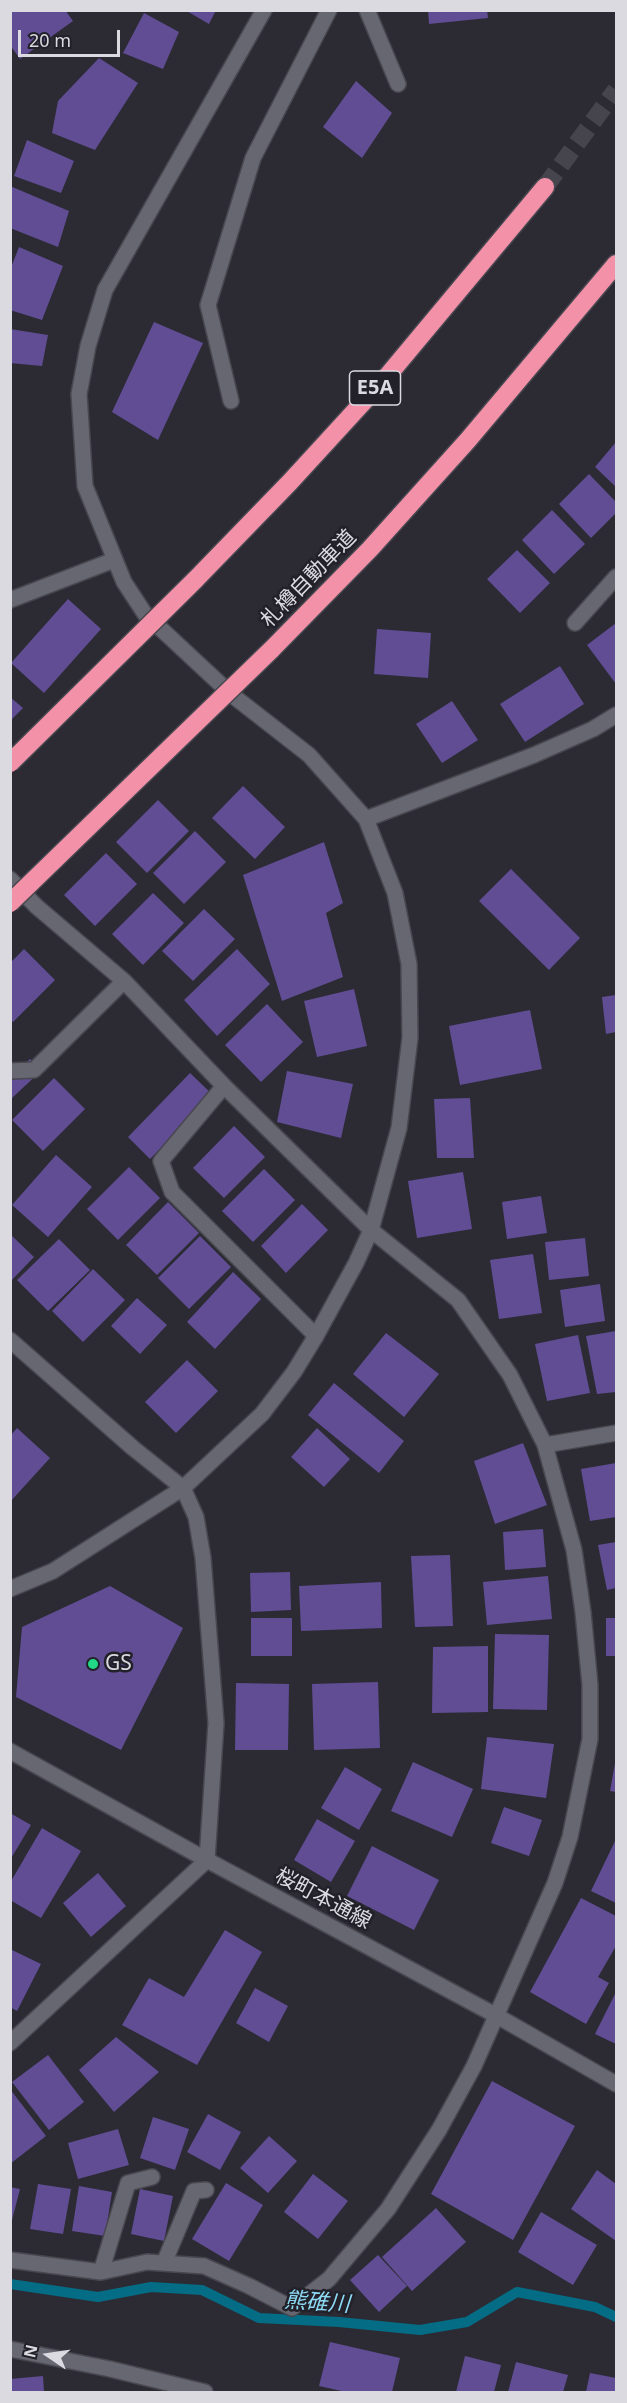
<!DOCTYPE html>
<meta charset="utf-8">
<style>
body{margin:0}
#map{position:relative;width:627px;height:2403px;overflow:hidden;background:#2c2b34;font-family:"Noto Sans",sans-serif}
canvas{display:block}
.frame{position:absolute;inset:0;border:12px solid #dbdae1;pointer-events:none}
.north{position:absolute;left:18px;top:2325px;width:60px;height:60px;-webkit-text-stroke:4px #22212a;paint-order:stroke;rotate:283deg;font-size:16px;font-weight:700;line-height:24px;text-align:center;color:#dbdae1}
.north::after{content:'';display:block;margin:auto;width:21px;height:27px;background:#dbdae1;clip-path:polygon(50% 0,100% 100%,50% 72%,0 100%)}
.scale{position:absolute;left:18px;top:30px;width:102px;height:27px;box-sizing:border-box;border:3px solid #dbdae1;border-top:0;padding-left:8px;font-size:18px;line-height:21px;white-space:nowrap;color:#dbdae1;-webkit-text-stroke:4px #22212a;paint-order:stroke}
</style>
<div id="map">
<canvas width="627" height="2403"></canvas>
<div class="frame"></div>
<div class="north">N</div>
<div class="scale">20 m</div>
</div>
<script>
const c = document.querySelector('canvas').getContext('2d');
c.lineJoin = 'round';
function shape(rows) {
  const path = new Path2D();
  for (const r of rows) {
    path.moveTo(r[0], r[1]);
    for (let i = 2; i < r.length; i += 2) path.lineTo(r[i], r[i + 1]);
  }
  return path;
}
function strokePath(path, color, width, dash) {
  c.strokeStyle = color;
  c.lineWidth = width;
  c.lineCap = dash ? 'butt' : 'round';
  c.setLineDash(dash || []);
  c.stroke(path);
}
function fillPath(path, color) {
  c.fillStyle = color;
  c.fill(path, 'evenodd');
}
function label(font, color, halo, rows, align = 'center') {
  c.font = font + ' "Noto Sans","Noto Sans JP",sans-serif';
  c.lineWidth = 5;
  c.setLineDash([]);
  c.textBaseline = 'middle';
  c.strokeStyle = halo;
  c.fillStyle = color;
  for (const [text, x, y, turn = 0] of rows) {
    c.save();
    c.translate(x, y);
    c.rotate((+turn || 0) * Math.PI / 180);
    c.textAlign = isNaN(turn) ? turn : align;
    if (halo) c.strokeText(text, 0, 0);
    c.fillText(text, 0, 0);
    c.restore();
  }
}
const stream = shape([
 [10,2284,98,2297,151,2287,202,2290,259,2318,339,2322,420,2330,467,2322,517,2292,595,2307,616,2317]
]);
const building = shape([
 [10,10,65,10,73,21,20,59,10,45],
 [185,10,216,10,209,24],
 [428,10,487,10,488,18,429,24],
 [144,13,179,32,163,69,123,53],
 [99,58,138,83,95,150,52,133,58,101],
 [356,81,392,113,362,158,323,127],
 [27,140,74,161,61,193,14,176],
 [10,186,69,211,58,247,10,228],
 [19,247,63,266,42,320,10,310,10,270],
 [154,322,203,343,158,440,112,412],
 [10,329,48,335,42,366,10,363],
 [616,442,616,487,595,467],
 [589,474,616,502,616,513,591,538,559,504],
 [552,510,585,544,554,574,522,540],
 [517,550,550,583,520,613,487,579],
 [68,599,101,629,44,693,11,663],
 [616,623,616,684,587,645],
 [377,629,431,633,428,678,374,674],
 [560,666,584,704,525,742,500,704],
 [10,697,23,708,10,721],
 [452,701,478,740,442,763,416,724],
 [243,786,285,827,255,859,212,818],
 [158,800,189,831,147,873,116,842],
 [195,831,226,862,184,904,153,873],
 [324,842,343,903,326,913,343,977,282,1001,243,875],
 [106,853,137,884,95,926,64,895],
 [511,869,580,938,549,970,479,901],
 [153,893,184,923,143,965,112,934],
 [204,909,235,939,193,981,162,951],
 [24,949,55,980,13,1022,10,1019,10,963],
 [237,949,270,984,217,1036,184,1000],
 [354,989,367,1046,317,1057,304,1001],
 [616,995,616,1032,606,1034,602,997],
 [267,1004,303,1042,261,1082,225,1045],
 [530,1010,542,1069,460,1085,449,1026],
 [30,1059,42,1070,12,1098,10,1078],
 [287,1071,353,1084,341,1138,277,1122],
 [190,1073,213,1095,150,1159,128,1137],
 [54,1078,85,1109,43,1151,12,1120],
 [470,1098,474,1158,437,1158,434,1099],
 [234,1126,265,1157,224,1198,193,1168],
 [56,1155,92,1187,48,1237,12,1205],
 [129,1167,160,1198,118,1240,87,1209],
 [264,1169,295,1200,253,1242,222,1211],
 [463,1172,472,1229,417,1238,408,1181],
 [541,1196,547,1233,507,1239,502,1202],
 [168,1202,199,1233,157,1275,126,1245],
 [302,1204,328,1230,286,1273,261,1246],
 [10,1234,34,1257,10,1282],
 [200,1236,231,1267,189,1309,158,1278],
 [585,1238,589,1276,549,1280,545,1242],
 [59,1239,90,1270,48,1311,17,1280],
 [533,1254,542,1313,499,1319,490,1260],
 [93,1269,125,1300,83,1342,52,1311],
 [233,1272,261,1299,215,1349,187,1322],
 [600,1284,605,1321,565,1327,560,1290],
 [137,1298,167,1325,140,1354,111,1326],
 [616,1331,616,1392,597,1394,586,1336],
 [386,1333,439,1374,404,1417,353,1374],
 [578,1335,590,1393,547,1401,535,1344],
 [187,1360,218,1391,176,1433,145,1402],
 [334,1383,404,1441,379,1473,308,1415],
 [17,1428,50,1458,10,1502,10,1436],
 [317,1428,350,1459,324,1487,291,1457],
 [523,1443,547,1505,495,1524,474,1461],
 [616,1463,616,1517,590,1521,581,1469],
 [543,1529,546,1567,505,1570,503,1532],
 [616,1542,616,1588,607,1590,598,1545],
 [450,1555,453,1626,415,1627,411,1556],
 [290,1572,291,1610,251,1612,250,1573],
 [548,1576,552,1619,487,1625,483,1582],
 [381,1582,382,1628,301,1631,299,1586],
 [110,1586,183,1628,121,1750,16,1697,22,1627],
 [251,1618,292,1618,292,1656,251,1656],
 [606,1618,616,1618,616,1656,606,1656],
 [495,1634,549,1635,547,1710,493,1709],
 [488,1646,488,1712,432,1713,433,1647],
 [378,1682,380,1748,314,1750,312,1684],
 [236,1683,289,1684,288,1750,235,1750],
 [487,1737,554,1744,546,1798,481,1789],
 [413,1762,473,1789,452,1837,391,1811],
 [615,1763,616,1763,616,1792,610,1791],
 [345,1767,382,1789,359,1830,321,1808],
 [504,1807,542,1820,529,1856,491,1843],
 [10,1813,31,1825,10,1860],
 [317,1819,355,1841,331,1882,294,1860],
 [42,1828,81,1851,41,1918,10,1900,10,1883],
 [616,1839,616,1903,591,1891],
 [372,1846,439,1880,414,1930,347,1896],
 [98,1873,126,1906,91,1937,63,1903],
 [581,1898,616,1916,616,1946,598,1977,609,1983,586,2024,530,1992],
 [225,1930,262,1952,197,2065,122,2025,149,1978,184,1997],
 [10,1949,41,1964,17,2011,10,2007],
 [255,1988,288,2006,269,2042,236,2023],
 [616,1992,616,2044,595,2034],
 [116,2037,159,2072,114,2112,79,2070],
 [48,2055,84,2102,49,2130,12,2082],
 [492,2081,575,2126,513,2240,431,2194],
 [10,2089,46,2136,10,2164],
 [208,2114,241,2132,220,2170,187,2152],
 [153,2117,189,2129,175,2170,140,2158],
 [118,2129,129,2165,78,2179,68,2143],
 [269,2136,297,2161,268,2193,240,2168],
 [597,2170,616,2184,616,2241,571,2209],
 [313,2174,348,2201,318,2239,284,2212],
 [226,2183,263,2205,229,2261,192,2239],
 [38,2184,71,2189,63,2234,30,2229],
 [79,2186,112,2192,105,2236,72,2231],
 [10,2187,20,2189,11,2224,10,2224],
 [140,2189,173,2196,164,2241,131,2234],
 [436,2208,466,2242,412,2291,382,2257],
 [541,2212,597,2245,573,2285,518,2252],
 [378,2255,407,2286,379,2312,350,2280],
 [330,2342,400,2358,392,2392,346,2392,319,2386],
 [465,2356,501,2365,494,2392,456,2392],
 [516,2362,568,2375,563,2392,508,2392],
 [590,2373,616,2378,616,2392,586,2392],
 [43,2376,44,2392,10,2392,10,2379]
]);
const motorwayTunnel = shape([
 [545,187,616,90]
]);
const service = shape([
 [367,10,398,84],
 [231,401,208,305,253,158,329,10]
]);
const minor = shape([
 [575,623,616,577],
 [10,879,36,906,124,981,224,1086,371,1230,458,1300,510,1375,545,1445,574,1550,583,1612,590,1685,590,1739,570,1837,555,1883,474,2066,439,2130,388,2209,329,2279,292,2308,249,2286,204,2266,147,2262,101,2272,10,2260],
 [10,1071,34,1070,124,981],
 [224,1086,161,1161,172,1192,316,1336],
 [10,1340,133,1448,183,1488,196,1517,203,1558,216,1723,207,1860,10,2043],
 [545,1445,616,1433],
 [164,2263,194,2191,206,2190],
 [101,2272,128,2183,152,2177],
 [10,2349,110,2369,205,2392]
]);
const tertiary = shape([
 [10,600,114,560],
 [366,819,534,755,593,729,616,715],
 [10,1589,53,1571,183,1488,262,1414,294,1372,316,1336,356,1263,371,1230,399,1128,410,1038,409,964,395,893,366,819,309,755,232,695,145,614,124,582,85,486,79,394,88,346,105,290,264,10],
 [10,1751,207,1860,497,2016,616,2084]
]);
const motorway = shape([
 [195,580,290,482,389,374,545,187],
 [271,650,370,549,468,440,616,264]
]);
const motorwayBridge = shape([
 [10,763,195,580],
 [10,903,271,650]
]);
const markers = [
 [93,1664,6,"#22d887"]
];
const shields = [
 [375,388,51]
];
const shieldNames = [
 ["E5A",375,388]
];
const streetNames = [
 ["札樽自動車道",309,579,-46],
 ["桜町本通線",323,1899,28]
];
const poiNames = [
 ["GS",105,1664]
];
const waterNames = [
 ["熊碓川",317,2303,4]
];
strokePath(stream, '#046c85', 10);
fillPath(building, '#604d94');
strokePath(motorwayTunnel, '#46454e', 18, [18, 9]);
strokePath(service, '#48474f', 18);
strokePath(minor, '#48474f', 18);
strokePath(tertiary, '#48474f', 18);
strokePath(motorway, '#48474f', 21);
strokePath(service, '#676771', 15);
strokePath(minor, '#676771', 15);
strokePath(tertiary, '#676771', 15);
strokePath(motorway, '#f291a8', 18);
strokePath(motorwayBridge, '#48474f', 21, []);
strokePath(motorwayBridge, '#f291a8', 18);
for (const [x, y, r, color] of markers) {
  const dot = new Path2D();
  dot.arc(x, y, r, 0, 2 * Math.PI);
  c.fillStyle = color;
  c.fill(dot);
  strokePath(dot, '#22212a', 2);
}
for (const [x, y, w] of shields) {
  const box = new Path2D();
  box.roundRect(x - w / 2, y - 17, w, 34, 4.5);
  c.fillStyle = '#22212a';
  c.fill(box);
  strokePath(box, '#dbdae1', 1.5);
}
label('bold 20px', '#dbdae1', null, shieldNames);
label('21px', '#dbdae1', '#22212a', streetNames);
label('21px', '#dbdae1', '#22212a', poiNames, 'left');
label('italic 22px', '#8cdaf4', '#22212a', waterNames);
</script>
